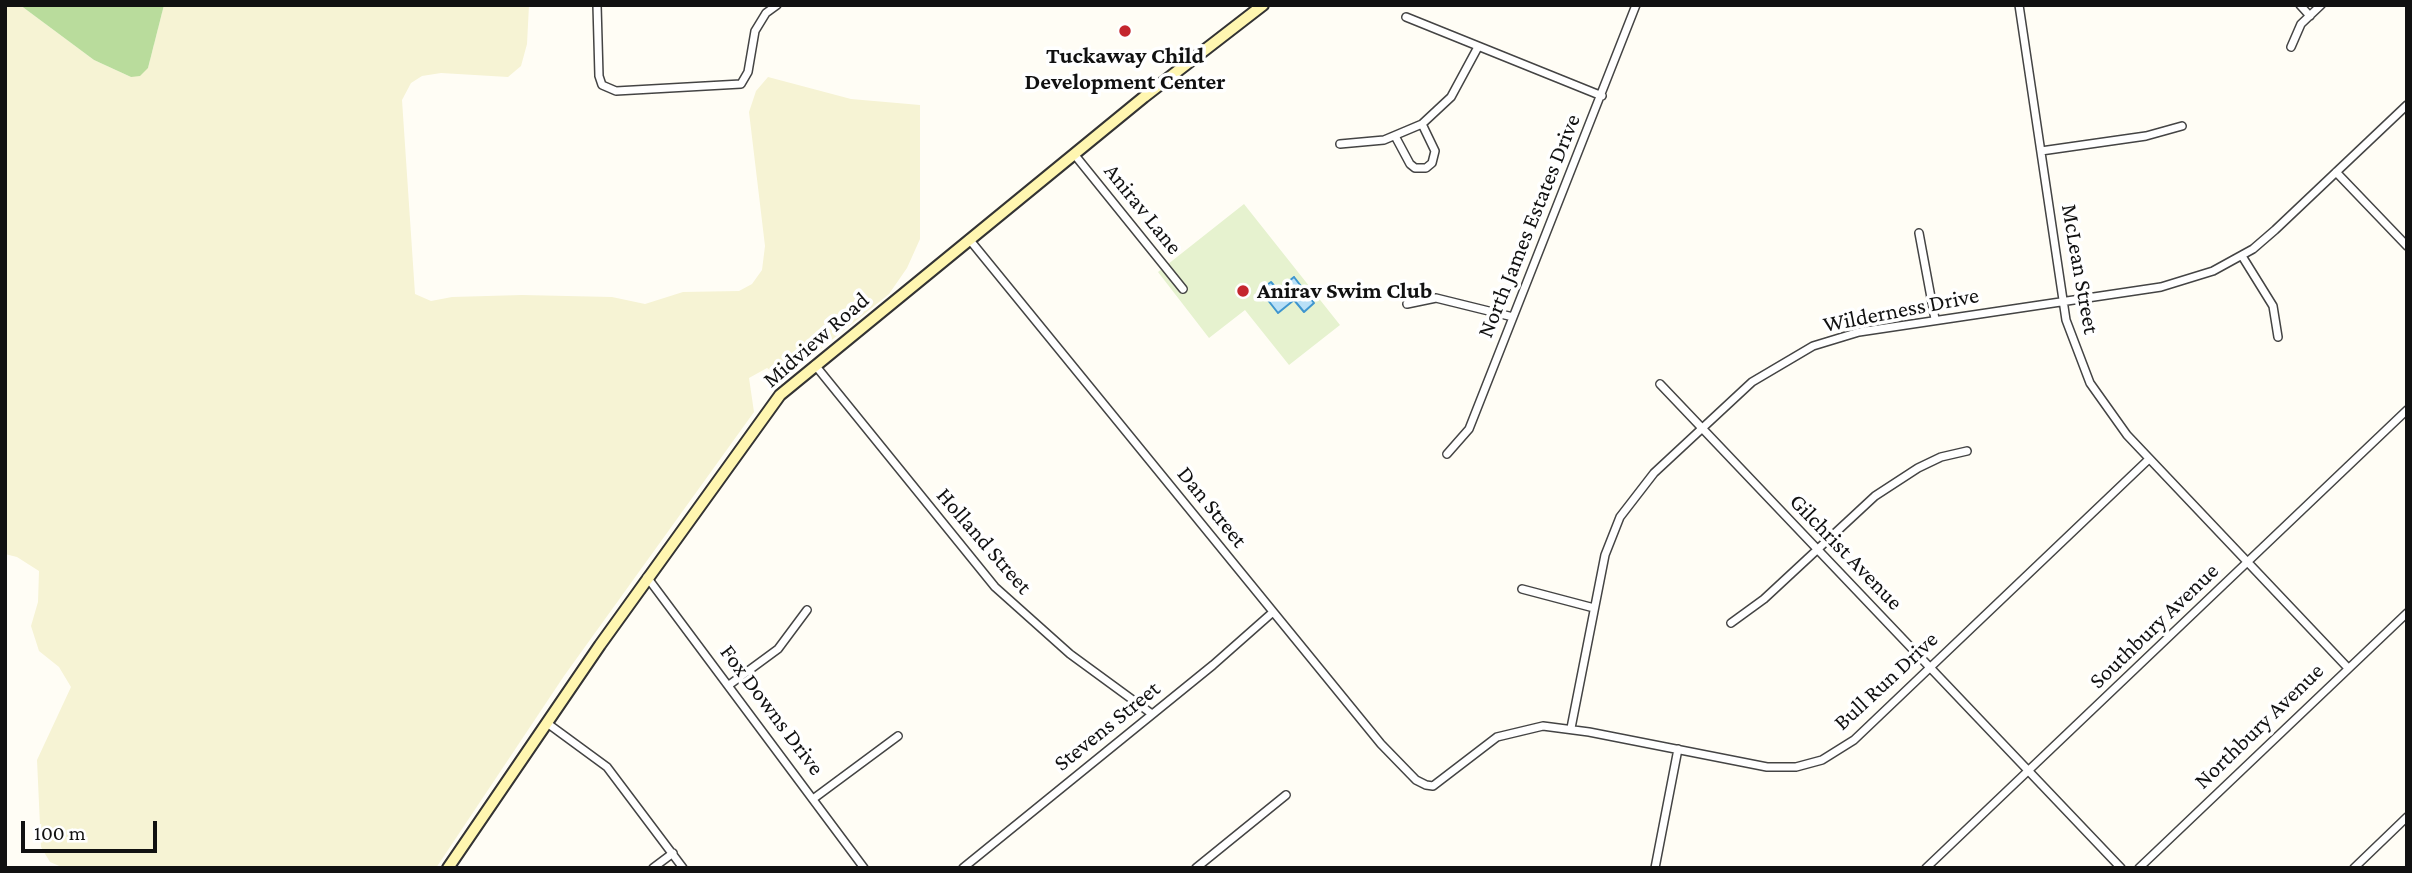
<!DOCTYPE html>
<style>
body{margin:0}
#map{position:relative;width:2412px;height:873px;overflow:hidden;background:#fffdf5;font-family:"Crimson Pro",serif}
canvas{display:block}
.frame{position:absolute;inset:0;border:7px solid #111;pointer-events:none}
.scale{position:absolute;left:21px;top:821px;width:136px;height:32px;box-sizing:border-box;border:4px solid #111;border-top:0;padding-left:9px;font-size:21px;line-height:24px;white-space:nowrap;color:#111;-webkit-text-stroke:5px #fff;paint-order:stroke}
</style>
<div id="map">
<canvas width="2412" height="873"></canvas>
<div class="frame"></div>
<div class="scale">100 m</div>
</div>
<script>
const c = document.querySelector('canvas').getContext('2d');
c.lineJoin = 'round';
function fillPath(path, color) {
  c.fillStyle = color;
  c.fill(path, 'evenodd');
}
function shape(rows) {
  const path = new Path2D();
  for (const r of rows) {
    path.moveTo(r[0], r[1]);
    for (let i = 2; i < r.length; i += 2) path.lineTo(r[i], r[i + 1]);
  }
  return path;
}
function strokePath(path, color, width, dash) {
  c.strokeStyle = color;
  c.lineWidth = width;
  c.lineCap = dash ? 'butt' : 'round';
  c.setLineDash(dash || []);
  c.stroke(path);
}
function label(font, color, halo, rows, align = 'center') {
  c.font = font + ' "Crimson Pro",serif';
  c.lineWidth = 7;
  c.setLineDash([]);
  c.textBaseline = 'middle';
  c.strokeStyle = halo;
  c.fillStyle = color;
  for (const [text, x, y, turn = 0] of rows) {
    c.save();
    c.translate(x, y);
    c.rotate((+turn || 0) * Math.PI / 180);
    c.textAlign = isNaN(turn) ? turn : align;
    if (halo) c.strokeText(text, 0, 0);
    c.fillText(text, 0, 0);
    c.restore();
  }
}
const farmland = shape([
 [5,5,20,5,94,60,131,77,148,68,164,5,529,5,527,44,521,66,508,77,441,73,422,76,411,83,402,100,415,294,431,301,452,297,522,295,612,297,645,304,683,292,739,291,752,284,762,270,765,246,749,112,756,91,768,77,851,99,920,105,920,239,907,268,889,294,783,379,767,368,749,378,754,412,564,676,436,868,64,868,50,862,41,847,37,760,71,687,59,667,39,651,31,626,38,602,39,571,17,557,5,554]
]);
const forest = shape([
 [20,5,164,5,148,68,140,76,131,77,94,60]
]);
const pitch = shape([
 [1244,204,1340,325,1289,365,1245,310,1209,338,1158,272]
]);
const water = shape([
 [1294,277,1314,303,1304,312,1294,300,1278,313,1260,290,1271,282,1278,290,1294,277]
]);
const street = shape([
 [597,5,599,76,602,85,616,91,741,84,748,72,755,31,766,13,777,5],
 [2019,5,2066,320,2090,383,2127,435,2348,668],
 [2300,5,2310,16],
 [1406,17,1602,96],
 [2291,47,2301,24,2321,5],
 [1395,136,1410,164,1415,168,1426,168,1432,163,1435,151,1422,124],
 [1340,144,1384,140,1422,124,1451,97,1478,47],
 [2041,151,2146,136,2182,126],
 [1074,154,1183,289],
 [2336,172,2407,246],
 [1919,233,1935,319],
 [969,239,1381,744,1416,780,1426,785,1433,786,1497,737,1543,726,1589,732,1767,767,1796,767,1822,760,1854,740,2149,459],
 [2242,256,2273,306,2278,337],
 [1407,304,1436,298,1513,317],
 [815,365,995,587,1070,654,1152,714],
 [1660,384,2121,868],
 [1447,454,1469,429,1636,5],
 [647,577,864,868],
 [1522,589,1594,608],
 [1731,623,1764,599,1875,496,1918,468,1941,457,1967,451],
 [729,685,778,649,807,610],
 [547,723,607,767,683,868],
 [1571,728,1605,555,1620,517,1654,473,1752,382,1813,346,1859,332,2161,287,2213,271,2253,249,2275,230,2407,105],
 [813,799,898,736],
 [653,868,673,853],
 [963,868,1213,665,1273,612],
 [1196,868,1286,795],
 [1655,868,1678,749],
 [1926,868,2407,410],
 [2139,868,2407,613],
 [2354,868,2407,817]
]);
const secondary = shape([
 [448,868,600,645,780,395,1144,97,1263,5]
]);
const markers = [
 [1125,31,7,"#c4262e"],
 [1243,291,7,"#c4262e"]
];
const poiNames = [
 ["Tuckaway Child",1125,56],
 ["Development Center",1125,82],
 ["Anirav Swim Club",1257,291,"left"]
];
const streetNames = [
 ["Anirav Lane",1143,209,51],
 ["North James Estates Drive",1529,226,-68],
 ["McLean Street",2080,269,80],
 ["Wilderness Drive",1901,310,-11],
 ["Midview Road",816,340,-41],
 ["Dan Street",1212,507,51],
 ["Holland Street",984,541,49],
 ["Gilchrist Avenue",1846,552,46],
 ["Southbury Avenue",2154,626,-44],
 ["Bull Run Drive",1886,681,-43],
 ["Fox Downs Drive",772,710,53],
 ["Stevens Street",1107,726,-39],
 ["Northbury Avenue",2259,726,-44]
];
fillPath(farmland, '#f6f3d4');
fillPath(forest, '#b9dc9c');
fillPath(pitch, '#e6f2cf');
fillPath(water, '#b9e0f7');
strokePath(water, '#3f96cf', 2);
strokePath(street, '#444', 10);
strokePath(secondary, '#333', 14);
strokePath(street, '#fff', 7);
strokePath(secondary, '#fff6b0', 10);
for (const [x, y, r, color] of markers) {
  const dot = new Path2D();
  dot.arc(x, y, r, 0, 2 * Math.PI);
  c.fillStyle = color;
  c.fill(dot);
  strokePath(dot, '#fff', 2.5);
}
label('bold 23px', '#111', '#fff', poiNames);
label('23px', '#111', '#fff', streetNames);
</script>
